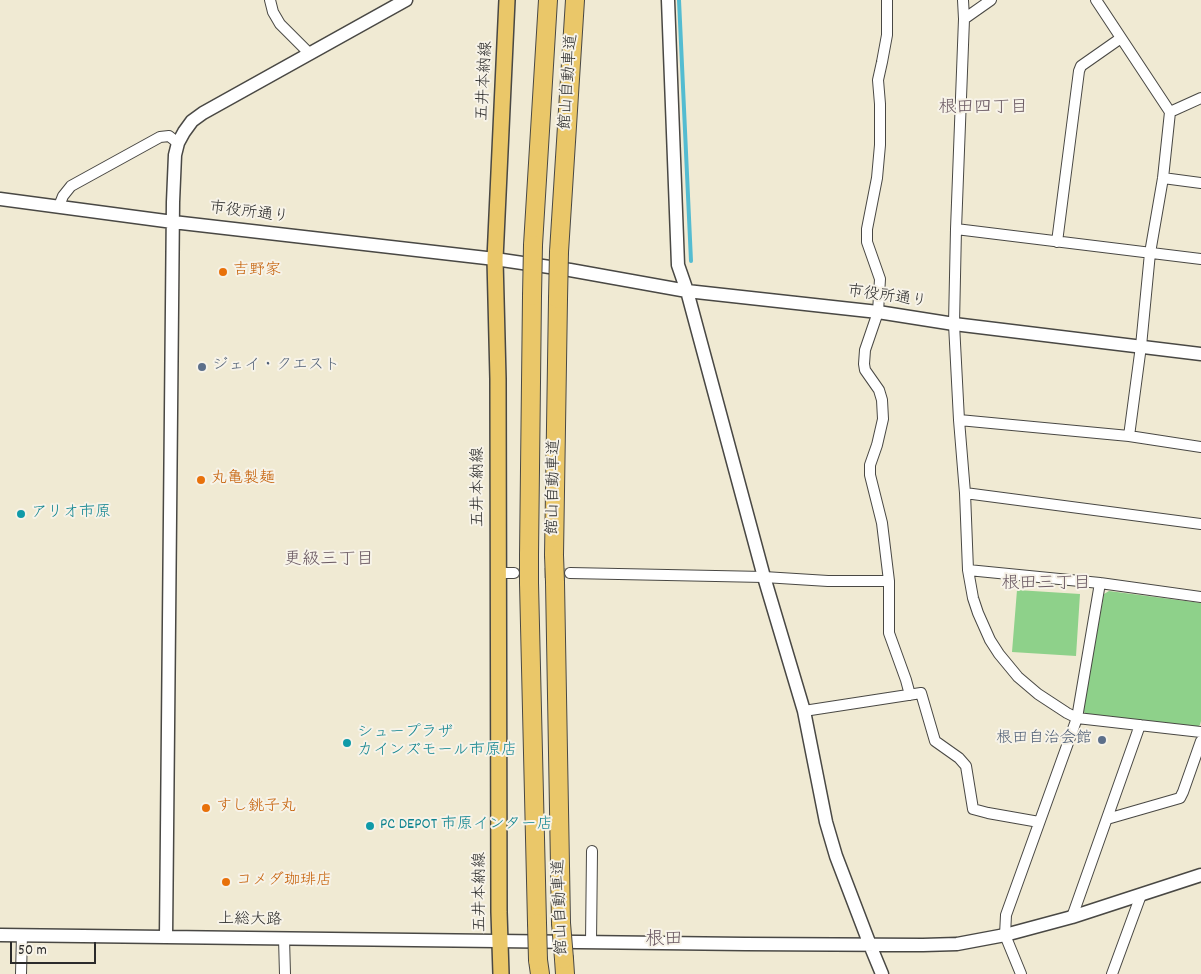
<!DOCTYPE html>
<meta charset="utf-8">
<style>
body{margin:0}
#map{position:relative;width:1201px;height:974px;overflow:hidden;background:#f0ead3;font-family:Dekko,sans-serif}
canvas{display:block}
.scale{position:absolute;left:10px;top:942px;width:86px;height:22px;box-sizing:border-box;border:2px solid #2b2b2b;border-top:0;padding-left:6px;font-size:15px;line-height:18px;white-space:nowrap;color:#2b2b2b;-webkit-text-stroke:4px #f7f3e8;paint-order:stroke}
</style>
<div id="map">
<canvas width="1201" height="974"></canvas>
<div class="scale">50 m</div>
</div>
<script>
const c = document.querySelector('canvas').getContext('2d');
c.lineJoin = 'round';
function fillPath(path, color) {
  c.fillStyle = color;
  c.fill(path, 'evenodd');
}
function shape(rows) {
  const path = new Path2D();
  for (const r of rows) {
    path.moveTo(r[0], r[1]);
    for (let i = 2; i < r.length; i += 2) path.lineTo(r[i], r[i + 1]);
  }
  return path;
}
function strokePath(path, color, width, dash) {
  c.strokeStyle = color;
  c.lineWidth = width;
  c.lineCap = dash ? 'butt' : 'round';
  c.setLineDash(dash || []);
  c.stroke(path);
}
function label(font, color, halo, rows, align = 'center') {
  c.font = font + ' Dekko,"Klee One",sans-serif';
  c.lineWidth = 4;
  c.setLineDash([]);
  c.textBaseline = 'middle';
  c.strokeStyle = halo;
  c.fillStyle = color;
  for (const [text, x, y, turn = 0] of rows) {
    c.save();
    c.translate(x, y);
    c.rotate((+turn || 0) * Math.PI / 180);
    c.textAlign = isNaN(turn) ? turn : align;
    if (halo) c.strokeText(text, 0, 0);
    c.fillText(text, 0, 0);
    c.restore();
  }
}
const green = shape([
 [1017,590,1080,594,1076,656,1012,652],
 [1109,591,1201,603,1201,721,1200,725,1195,728,1086,715,1083,710,1104,594]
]);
const stream = shape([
 [679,0,691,261]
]);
const minorTunnel = shape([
 [514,573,570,573]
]);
const minor = shape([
 [270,0,273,12,280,24,310,54],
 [887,0,887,35,882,62,878,80,880,104,880,145,877,178,867,229,867,242,880,279,878,312,865,350,864,364,865,370,879,390,882,400,883,419,877,445,870,465,870,475,882,523,889,581,889,633,906,680,910,695],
 [963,0,964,19,956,229,954,324,959,420,965,493,968,570,973,598,978,613,990,640,999,654,1018,677,1038,694,1067,713,1077,718,1201,732],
 [1096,0,1170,112,1163,178,1150,253,1141,346,1129,436],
 [964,19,991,0],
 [1170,112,1201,98],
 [1163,178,1201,183],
 [59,206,63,196,71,186,160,137,169,136,178,143],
 [956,229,1201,259],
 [1057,242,1079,71,1081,66,1121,38],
 [959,420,1129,436,1201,447],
 [965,493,1201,524],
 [968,570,1100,583,1201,597],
 [498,573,514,573],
 [570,573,764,577,828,581,889,581],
 [804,711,921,693,935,741,959,758,966,766,973,809,988,813,1039,822],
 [1107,819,1180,798,1183,792,1201,741],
 [1072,917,1140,725],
 [284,938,285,974],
 [591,942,592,851],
 [21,974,22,935],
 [1021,974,1005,935,1006,915,1077,718,1100,583],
 [1112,974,1141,895]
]);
const tertiary = shape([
 [668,0,678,265,687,291,764,577,804,711,826,822,836,856,870,945,882,974],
 [0,199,173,222,495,259,570,270,687,291,878,312,954,324,1201,354],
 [0,935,745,944,923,945,957,944,1005,935,1072,917,1201,875],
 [166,937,173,202,175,155,178,143,184,132,192,121,203,113,406,0]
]);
const primary = shape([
 [501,974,499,912,498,379,495,259,507,0]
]);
const motorway = shape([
 [533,245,548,0],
 [559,252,575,0],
 [529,555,532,296],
 [554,555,558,299],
 [555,582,561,923],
 [529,583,537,923],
 [564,959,565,974],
 [538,960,540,974]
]);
const motorwayBridge = shape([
 [532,296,533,245],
 [558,299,559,252],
 [529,555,529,583],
 [554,555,555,582],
 [537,923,538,960],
 [561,923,564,959]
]);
const markers = [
 [223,272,5,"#e8710a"],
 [202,367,5,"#5c6f8a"],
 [201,480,5,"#e8710a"],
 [21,514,5,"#0f9aa8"],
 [1102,740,5,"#5c6f8a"],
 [347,743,5,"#0f9aa8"],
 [206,808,5,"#e8710a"],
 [370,826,5,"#0f9aa8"],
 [226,882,5,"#e8710a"]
];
const streetNames = [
 ["五井本納線",486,81,-87],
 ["館山自動車道",570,82,-86],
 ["市役所通り",249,214,7],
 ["市役所通り",887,298,8],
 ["五井本納線",480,487,-90],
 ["館山自動車道",555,487,-89],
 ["五井本納線",482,892,-90],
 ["館山自動車道",562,907,-92],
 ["上総大路",250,921,1]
];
const foodNames = [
 ["吉野家",233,272],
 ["丸亀製麺",211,480],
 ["すし銚子丸",216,808],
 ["コメダ珈琲店",236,882]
];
const serviceNames = [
 ["ジェイ・クエスト",212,367],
 ["根田自治会館",1092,740,"right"]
];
const cultureNames = [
 ["アリオ市原",31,514],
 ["シュープラザ",357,734],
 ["カインズモール市原店",357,752],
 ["PC DEPOT 市原インター店",380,826]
];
const neighbourhoodNames = [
 ["根田四丁目",983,110],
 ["更級三丁目",329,562],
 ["根田三丁目",1046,586]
];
const quarterNames = [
 ["根田",664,941]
];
fillPath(green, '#8ed18a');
strokePath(stream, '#54bcd1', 4);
strokePath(minorTunnel, '#c9c4b1', 10, [10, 5]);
strokePath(minor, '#494844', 12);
strokePath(tertiary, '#494844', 15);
strokePath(primary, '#494844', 18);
strokePath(motorway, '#494844', 20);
strokePath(minor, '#fff', 10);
strokePath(tertiary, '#fff', 12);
strokePath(primary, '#eac769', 15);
strokePath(motorway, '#eac769', 18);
strokePath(motorwayBridge, '#494844', 20, []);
strokePath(motorwayBridge, '#eac769', 18);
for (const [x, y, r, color] of markers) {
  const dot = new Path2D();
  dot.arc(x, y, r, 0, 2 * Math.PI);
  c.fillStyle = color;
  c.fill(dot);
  strokePath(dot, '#f7f3e8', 2);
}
label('16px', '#2b2b2b', '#f7f3e8', streetNames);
label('16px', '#c56008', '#f7f3e8', foodNames, 'left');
label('16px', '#4e5e75', '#f7f3e8', serviceNames, 'left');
label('16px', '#0d838f', '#f7f3e8', cultureNames, 'left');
label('18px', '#6b5a63', '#f7f3e8', neighbourhoodNames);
label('19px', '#6b5a63', '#f7f3e8', quarterNames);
</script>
